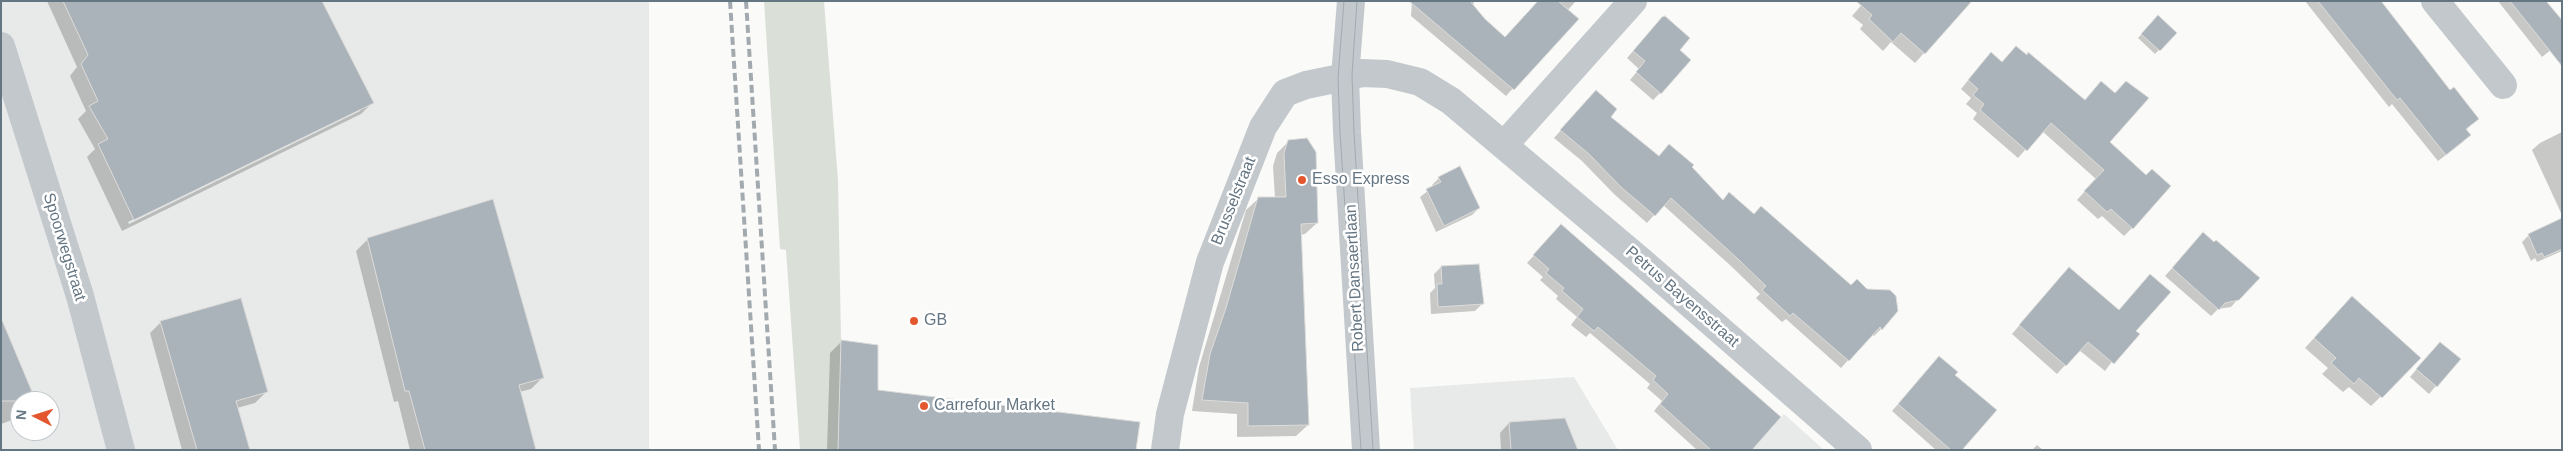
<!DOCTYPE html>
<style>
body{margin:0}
#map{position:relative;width:2563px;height:451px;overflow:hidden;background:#fafaf8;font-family:Arial,sans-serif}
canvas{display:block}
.frame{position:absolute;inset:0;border:2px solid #657683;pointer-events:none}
.north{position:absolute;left:10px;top:391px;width:50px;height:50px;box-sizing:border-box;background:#fff;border:1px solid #c1c8cd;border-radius:50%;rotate:275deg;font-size:14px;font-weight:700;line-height:20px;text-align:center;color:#657683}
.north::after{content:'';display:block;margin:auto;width:18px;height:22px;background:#e4572e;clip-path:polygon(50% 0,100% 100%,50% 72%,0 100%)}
</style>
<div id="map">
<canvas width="2563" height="451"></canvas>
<div class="frame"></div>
<div class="north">N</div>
</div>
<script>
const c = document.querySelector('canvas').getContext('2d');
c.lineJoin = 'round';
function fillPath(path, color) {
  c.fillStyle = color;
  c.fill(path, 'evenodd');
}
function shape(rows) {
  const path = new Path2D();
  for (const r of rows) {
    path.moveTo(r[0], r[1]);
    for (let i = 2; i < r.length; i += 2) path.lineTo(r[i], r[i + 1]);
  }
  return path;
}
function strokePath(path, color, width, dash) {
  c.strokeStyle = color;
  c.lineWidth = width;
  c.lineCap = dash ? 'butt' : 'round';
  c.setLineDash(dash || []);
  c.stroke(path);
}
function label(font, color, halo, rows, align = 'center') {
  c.font = font + ' Arial,sans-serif';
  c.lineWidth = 5;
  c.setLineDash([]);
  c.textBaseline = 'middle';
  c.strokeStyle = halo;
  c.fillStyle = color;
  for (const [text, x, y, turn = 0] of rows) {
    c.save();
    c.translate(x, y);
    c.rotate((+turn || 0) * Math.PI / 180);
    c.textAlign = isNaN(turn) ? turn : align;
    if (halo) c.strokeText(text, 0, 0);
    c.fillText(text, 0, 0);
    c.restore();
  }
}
const built = shape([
 [1,1,649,1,649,450,1,450],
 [20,401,50,401,50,431,20,431],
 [1574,377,1618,450,1414,450,1410,388],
 [1784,414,1824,450,1752,450]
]);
const green = shape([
 [764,1,824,1,838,180,841,340,838,450,800,450,786,250,780,249]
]);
const shadow = shape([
 [47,1,321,1,372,103,361,114,122,231,87,157,95,149,78,119,86,111,70,76,77,67],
 [360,108,360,111,129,224,128,222],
 [1412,1,1474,1,1473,7,1505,38,1538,1,1576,1,1567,11,1577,19,1506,96,1411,16],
 [1865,1,1924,53,1915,63,1891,42,1883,51,1860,29,1863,25,1852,16],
 [2305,1,2379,1,2450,92,2477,119,2466,130,2463,142,2438,161,2392,104,2389,107],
 [2498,1,2545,1,2562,41,2542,57],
 [2158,17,2175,33,2155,54,2138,38],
 [1655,26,1678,50,1660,93,1653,100,1630,80,1639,69,1627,58],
 [1983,62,2002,63,2109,142,2132,228,2124,236,2102,216,2098,219,2077,200,2096,179,2042,131,2018,158,1973,119,1977,113,1966,104,1971,98,1961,89],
 [1589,99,1658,157,1691,167,1722,201,1753,215,1851,286,1881,329,1874,336,1872,334,1841,368,1786,319,1782,322,1756,298,1760,294,1731,266,1663,205,1647,223,1614,194,1582,161,1554,138],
 [2562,132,2562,215,2532,150,2540,143],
 [1289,141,1317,223,1305,234,1300,235,1308,425,1296,436,1237,437,1237,414,1192,411,1199,367,1246,210,1258,199,1275,198,1273,166,1277,153],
 [1439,178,1479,208,1472,215,1436,232,1420,197,1433,187,1432,185],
 [2562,220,2562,251,2537,262,2535,258,2531,261,2522,242,2529,235],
 [1554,233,1750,450,1697,450,1654,411,1662,401,1647,388,1650,384,1590,333,1586,337,1571,325,1577,317,1556,299,1558,296,1540,280,1543,277,1527,263],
 [368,239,543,377,531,389,519,392,534,450,410,450,398,401,394,402,356,251],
 [2196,241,2238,299,2231,307,2218,309,2211,316,2165,276],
 [1441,267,1481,280,1482,304,1475,311,1431,314,1430,293,1435,288,1434,274],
 [2150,275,2134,332,2105,371,2079,350,2057,374,2012,334,2061,276,2118,311],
 [2342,307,2420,358,2371,406,2349,387,2343,392,2322,374,2328,368,2305,348],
 [161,322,266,392,255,403,237,408,249,450,182,450,150,333],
 [841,342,877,391,1135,450,827,450,830,353],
 [1,350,34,401,20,401,20,417,1,424],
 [2433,350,2459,359,2429,394,2410,377],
 [1932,365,1954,375,1960,450,1936,450,1892,411],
 [1509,423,1576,450,1501,450,1500,433],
 [2037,445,2043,450,2032,450]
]);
const building = shape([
 [63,1,322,1,374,103,134,220,98,144,108,139,89,106,98,101,81,64,88,55,63,1],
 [1409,1,1470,1,1485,19,1505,37,1538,1,1558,1,1579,19,1514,90,1409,1],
 [1856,1,1972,1,1925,54,1901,33,1893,42,1869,19,1872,15,1856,1],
 [2318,1,2381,1,2450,90,2454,87,2479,119,2466,129,2471,135,2446,155,2400,98,2397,100,2318,1],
 [2510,1,2546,1,2562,20,2562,66,2510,1],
 [2158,15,2177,33,2160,51,2141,34,2158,15],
 [1665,16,1690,38,1680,50,1691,60,1661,94,1636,72,1645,61,1633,51,1662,17,1665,16],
 [2016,46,2027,55,2028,52,2085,100,2101,81,2115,93,2126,81,2149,98,2110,142,2146,175,2152,169,2171,186,2133,229,2111,209,2107,212,2084,191,2104,170,2051,123,2027,151,1980,110,1984,104,1973,95,1978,89,1968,80,1991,52,2002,62,2016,46],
 [1596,90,1617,109,1611,117,1659,156,1669,144,1694,165,1692,167,1723,200,1729,192,1754,214,1761,206,1851,285,1857,279,1867,289,1890,290,1896,296,1898,311,1882,330,1880,327,1849,361,1793,313,1790,316,1762,290,1766,286,1738,259,1671,198,1655,216,1621,187,1589,154,1560,130,1596,90],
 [1307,138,1316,152,1318,223,1301,224,1309,425,1248,426,1248,403,1202,400,1210,354,1226,308,1258,197,1286,197,1284,153,1288,140,1307,138],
 [1460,166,1480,208,1444,226,1426,189,1441,182,1438,177,1460,166],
 [493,199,544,378,519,385,536,450,425,450,409,391,405,391,367,238,493,199],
 [2562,218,2562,249,2544,257,2542,253,2537,255,2528,234,2562,218],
 [1561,224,1781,417,1752,450,1711,450,1660,404,1668,394,1653,380,1656,376,1598,327,1594,331,1577,317,1583,309,1562,291,1564,288,1546,273,1549,269,1533,255,1561,224],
 [2203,232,2214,242,2216,240,2260,278,2239,300,2225,303,2219,310,2172,268,2203,232],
 [1479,264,1484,304,1438,307,1437,284,1442,284,1441,266,1479,264],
 [2069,267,2119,310,2150,274,2171,292,2136,331,2140,334,2114,364,2088,342,2066,366,2019,325,2069,267],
 [2352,296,2421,358,2382,398,2359,378,2354,384,2331,363,2336,358,2314,338,2352,296],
 [241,298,268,392,236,401,250,450,197,450,160,321,241,298],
 [1,320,2,320,36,401,1,401,1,320],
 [841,340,878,345,878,390,1140,422,1136,450,838,450,841,340],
 [2440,342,2461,359,2437,387,2416,369,2440,342],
 [1939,356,1958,372,1955,375,1997,410,1962,450,1951,450,1898,404,1939,356],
 [1565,418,1578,450,1511,450,1509,422,1565,418]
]);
const minor = shape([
 [2435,1,2503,85],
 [1,46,80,296,121,450],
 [1345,77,1362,73,1387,74,1420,82,1451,101,1642,262,1858,450],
 [1504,145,1633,1]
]);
const tertiary = shape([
 [1351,1,1345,77,1347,132,1366,450],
 [1165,450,1170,414,1210,262,1263,127,1285,93,1306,85,1345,77]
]);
const tram = shape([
 [1344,1,1338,78,1340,132,1361,450],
 [1357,1,1352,75,1354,132,1373,450]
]);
const rail = shape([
 [730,1,759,450],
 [746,1,775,450]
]);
const markers = [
 [1302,180,5,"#e4572e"],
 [914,321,5,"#e4572e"],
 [924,406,5,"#e4572e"]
];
const poiNames = [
 ["Esso Express",1312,180],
 ["GB",924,321],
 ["Carrefour Market",934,406]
];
const streetNames = [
 ["Brusselstraat",1234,201,-68],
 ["Spoorwegstraat",64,247,73],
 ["Robert Dansaertlaan",1355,278,-93],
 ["Petrus Bayensstraat",1682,297,41]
];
fillPath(built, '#e8e9e9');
fillPath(green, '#dadfd7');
fillPath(shadow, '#0003');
fillPath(building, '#aab3b9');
strokePath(building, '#dcdcda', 1);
strokePath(minor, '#c3c8cc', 28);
strokePath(tertiary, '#c3c8cc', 28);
strokePath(tram, '#a2aab0', 1);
strokePath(rail, '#a2aab0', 4, [8, 4]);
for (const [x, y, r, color] of markers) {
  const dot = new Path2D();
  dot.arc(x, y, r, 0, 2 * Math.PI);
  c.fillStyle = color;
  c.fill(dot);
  strokePath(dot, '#fff', 2);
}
label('16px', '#657683', '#fff', poiNames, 'left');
label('16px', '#657683', '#fff', streetNames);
</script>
